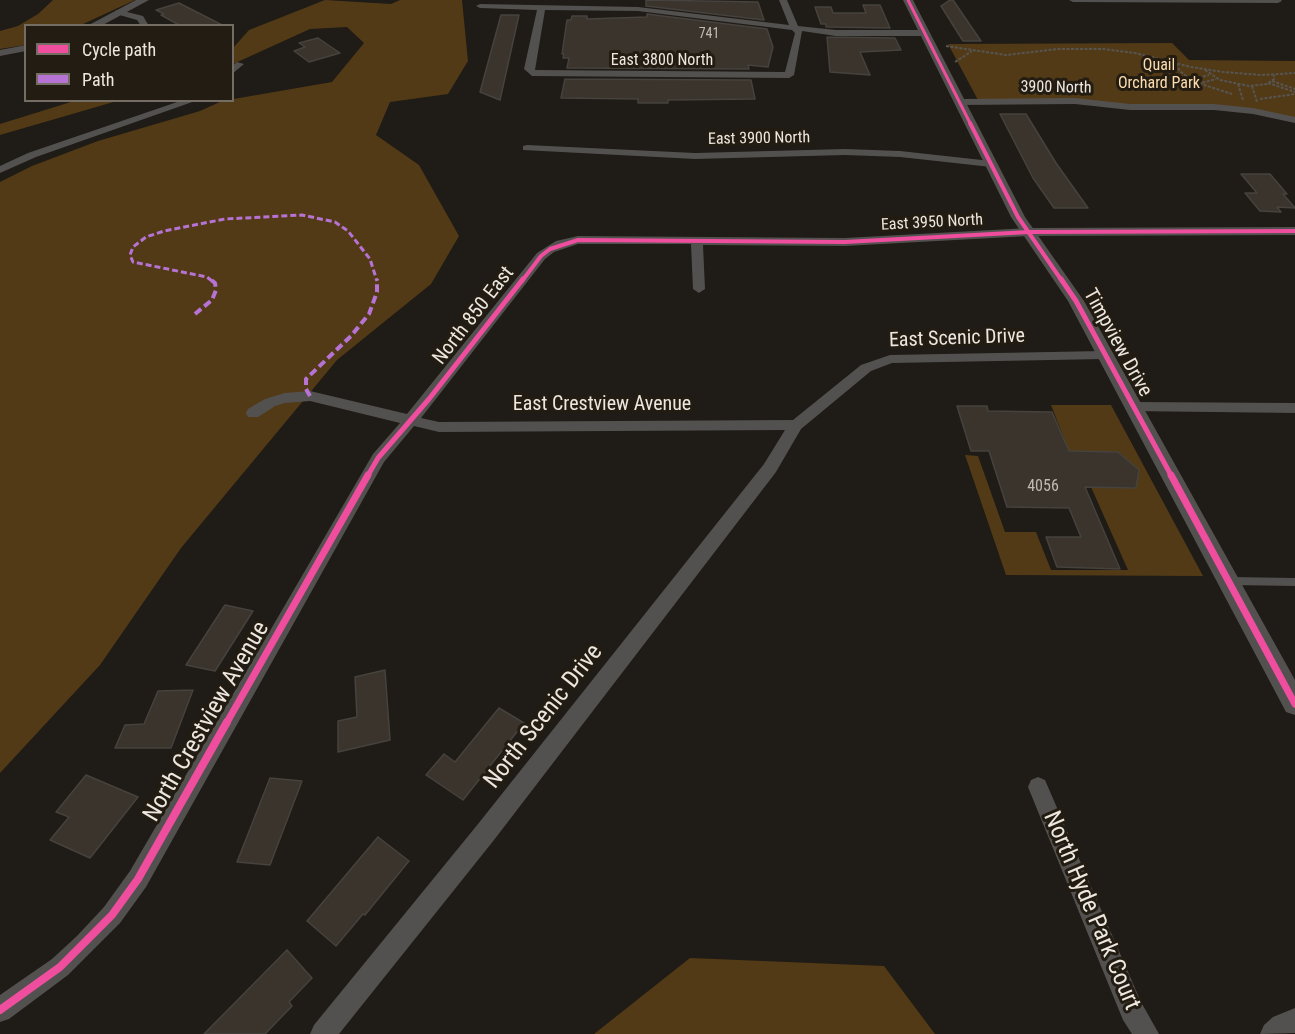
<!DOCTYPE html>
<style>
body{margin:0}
#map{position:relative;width:1295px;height:1034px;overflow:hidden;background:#1f1b16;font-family:"Roboto Condensed",sans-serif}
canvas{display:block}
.legend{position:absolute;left:24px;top:24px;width:210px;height:78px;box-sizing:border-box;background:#231c12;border:2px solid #736d64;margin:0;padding:8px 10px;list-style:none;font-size:18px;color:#ece7e0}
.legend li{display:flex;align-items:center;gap:12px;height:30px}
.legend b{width:30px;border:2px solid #736d64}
</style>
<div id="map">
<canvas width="1295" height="1034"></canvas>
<ul class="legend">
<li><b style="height:8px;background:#ef4d9e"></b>Cycle path</li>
<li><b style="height:8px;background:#b673d3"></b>Path</li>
</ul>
</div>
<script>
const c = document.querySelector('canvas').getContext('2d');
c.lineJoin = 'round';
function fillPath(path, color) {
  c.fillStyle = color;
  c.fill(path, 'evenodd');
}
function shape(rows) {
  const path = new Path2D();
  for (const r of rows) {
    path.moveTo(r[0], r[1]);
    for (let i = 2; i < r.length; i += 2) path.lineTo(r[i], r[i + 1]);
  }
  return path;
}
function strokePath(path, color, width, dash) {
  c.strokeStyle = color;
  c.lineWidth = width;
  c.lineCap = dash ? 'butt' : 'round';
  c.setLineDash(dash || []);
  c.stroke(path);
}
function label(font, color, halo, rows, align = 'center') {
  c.font = font + ' "Roboto Condensed",sans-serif';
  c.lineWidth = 6;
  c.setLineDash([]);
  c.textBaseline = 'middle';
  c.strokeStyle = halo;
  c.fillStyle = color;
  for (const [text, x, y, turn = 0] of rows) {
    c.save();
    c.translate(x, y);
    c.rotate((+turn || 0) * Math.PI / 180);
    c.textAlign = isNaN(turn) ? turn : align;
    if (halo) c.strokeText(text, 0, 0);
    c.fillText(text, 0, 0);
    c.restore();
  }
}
const green = shape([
 [53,0,135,0,81,25,26,26,25,45,0,49,0,31,18,26,38,14],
 [325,0,391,4,400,0,462,0,468,61,448,94,390,102,376,135,419,165,459,236,431,284,337,360,181,548,100,665,0,773,0,182,32,166,98,141,200,111,222,101,332,82,364,43,347,27,310,29,233,64,233,48,249,30],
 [1172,43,1189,60,1295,61,1295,119,1252,110,978,100,948,44],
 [74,101,117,101,0,135,0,124],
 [1051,405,1111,405,1203,576,1006,575,965,455,978,456,1005,532,1036,532,1051,570,1128,570,1091,487,1136,488,1139,470,1118,452,1069,451],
 [690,958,884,966,935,1034,594,1034]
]);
const building = shape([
 [646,0,758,2,764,20,646,6,646,0],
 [950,0,953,0,981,41,963,41,941,6,950,0],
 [179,3,224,26,181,26,161,15,164,14,156,10,179,3],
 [863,5,880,5,890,28,826,27,826,24,821,24,815,7,831,7,833,13,866,13,863,5],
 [647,14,767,29,773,47,768,67,748,65,749,69,567,68,569,58,563,58,564,54,562,54,567,20,571,20,572,16,587,16,587,19,647,17,647,14],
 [501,15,519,15,500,100,480,92,501,15],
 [827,37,895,38,901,50,860,52,870,75,830,72,827,37],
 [318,38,340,53,309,62,294,51,305,47,299,43,318,38],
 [565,79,751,80,755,99,668,100,668,103,638,103,638,99,561,98,565,79],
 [1000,114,1026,114,1056,163,1088,208,1054,208,1033,178,1000,114],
 [1241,174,1270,174,1287,194,1283,194,1295,208,1277,207,1281,212,1260,211,1245,193,1257,193,1241,174],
 [957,406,987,406,988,411,1052,412,1069,451,1118,452,1139,470,1136,488,1085,487,1120,569,1057,567,1046,537,1081,537,1069,508,1007,507,989,451,971,451,957,406],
 [225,605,253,611,215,671,186,665,225,605],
 [385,670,390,740,338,752,338,721,357,717,355,677,385,670],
 [193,690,171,748,115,748,125,725,144,724,158,691,193,690],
 [499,708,524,723,463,800,426,775,444,754,455,762,499,708],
 [86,775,138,797,90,858,50,840,69,817,56,812,86,775],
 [270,778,302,781,270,865,237,862,270,778],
 [378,837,409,861,365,915,363,914,336,946,307,921,378,837],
 [287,950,312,978,289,1002,292,1006,265,1034,204,1034,287,950]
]);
const path = shape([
 [946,46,1006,55,1058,49,1103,49,1135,53,1191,67,1223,72,1261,75,1295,73],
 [955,62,972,51],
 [1176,64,1180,71,1192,81,1232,94],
 [1205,70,1220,80,1249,86,1267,84,1274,79,1274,75],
 [1190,80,1209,75],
 [1272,81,1295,89],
 [1268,83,1295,92],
 [1198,84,1216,79],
 [1238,84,1243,100],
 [1252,86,1257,102],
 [1260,99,1295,94]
]);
const service = shape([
 [1231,577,1295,578,1295,586,1231,585,1228,584,1227,581,1228,578,1231,577]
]);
const minor = shape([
 [779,0,787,0,798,26,836,30,923,30,927,33,923,36,836,36,802,31,794,75,789,78,532,76,524,69,537,10,480,8,476,6,480,4,638,7,789,25,779,0],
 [545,10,638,11,792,30,795,33,785,72,535,70,545,10],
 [1069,0,1281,0,1282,1,1278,3,1073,2,1069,0],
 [119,10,143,16,149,26,141,26,137,20,116,14,116,10,119,10],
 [237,62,244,64,232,74,232,66,237,62],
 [1075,98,1130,104,1214,104,1253,108,1295,117,1295,123,1253,114,1214,110,1130,110,1075,104,959,105,954,102,959,99,1075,98],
 [183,100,198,100,36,157,0,173,0,166,28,153,183,100],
 [527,145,695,153,845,149,900,151,991,161,996,164,991,167,900,157,845,155,695,159,523,150,523,146,527,145],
 [1295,227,1295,235,1029,236,845,246,703,245,705,289,699,293,693,289,691,244,578,244,554,252,545,259,421,418,439,422,793,420,861,365,890,355,1104,351,1111,355,1104,359,892,363,871,371,801,429,776,472,494,840,339,1034,310,1034,314,1025,478,824,764,464,785,430,439,432,414,426,384,462,146,887,120,923,68,975,9,1019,0,1022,0,995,52,959,77,936,104,907,130,871,373,454,400,423,310,401,285,403,275,406,258,417,248,417,246,413,248,409,265,399,285,393,310,391,407,414,537,253,556,241,578,236,845,238,1029,228,1295,227],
 [1133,402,1295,403,1295,413,1128,411,1126,407,1133,402],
 [1038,777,1045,780,1141,1002,1159,1034,1132,1034,1123,1020,1028,787,1031,780,1038,777],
 [1295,1008,1295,1033,1260,1034,1264,1025,1273,1017,1295,1008]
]);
const tertiary = shape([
 [136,0,149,0,101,26,87,26,136,0],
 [903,0,913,0,1025,217,1084,301,1295,680,1295,715,1286,712,1068,301,1011,217,903,0],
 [26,45,26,51,0,56,0,50,26,45]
]);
const quietFar1 = shape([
 [212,281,207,277,133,262,130,255,133,247,146,237,164,231,225,219,302,215,335,222,348,231,370,259,377,281]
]);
const quiet = shape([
 [195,314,212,300,216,290,215,283,210,279],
 [310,396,306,389,306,379,351,336,369,314,377,292,377,279]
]);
const cyclewayFar4 = shape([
 [908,0,971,125]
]);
const cyclewayFar3 = shape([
 [970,123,1018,217,1062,281],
 [522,281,541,256,550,249,578,240,845,242,1029,232,1295,231]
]);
const cyclewayFar2 = shape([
 [1061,279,1076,301,1172,477],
 [367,477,378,458,429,399,523,279]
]);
const cyclewayFar1 = shape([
 [1171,475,1295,704],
 [226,724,368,475]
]);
const cycleway = shape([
 [0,1010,60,967,112,915,138,879,227,722]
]);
const farNumbernames = [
 ["741",709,34]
];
const farStreetnames = [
 ["East 3800 North",662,61],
 ["3900 North",1056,88,1],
 ["East 3900 North",759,139,-1],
 ["East 3950 North",932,223,-3]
];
const farParknames = [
 ["Quail",1159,66],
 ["Orchard Park",1159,84]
];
const numberNames = [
 ["4056",1043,487]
];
const streetNames = [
 ["North 850 East",474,316,-52],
 ["East Scenic Drive",957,339,-2],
 ["Timpview Drive",1117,343,61],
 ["East Crestview Avenue",602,405]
];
const nearStreetnames = [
 ["North Scenic Drive",544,717,-52],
 ["North Crestview Avenue",207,722,-60],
 ["North Hyde Park Court",1091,911,67]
];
fillPath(green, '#523a16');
fillPath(building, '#3a342c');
strokePath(building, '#46423d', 1.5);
strokePath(path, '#575552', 2, [3, 1.5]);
fillPath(service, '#53514f');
fillPath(minor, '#53514f');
fillPath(tertiary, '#53514f');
strokePath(quietFar1, '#b673d3', 3, [6, 3]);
strokePath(quiet, '#b673d3', 4, [8, 4]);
strokePath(cyclewayFar4, '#ef4d9e', 3);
strokePath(cyclewayFar3, '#ef4d9e', 4);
strokePath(cyclewayFar2, '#ef4d9e', 5);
strokePath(cyclewayFar1, '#ef4d9e', 7);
strokePath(cycleway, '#ef4d9e', 8);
label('14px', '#c0bab3', null, farNumbernames);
label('16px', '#ece7e0', '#231c12', farStreetnames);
label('16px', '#feddaf', '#231c12', farParknames);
label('16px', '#c0bab3', null, numberNames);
label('20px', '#ece7e0', '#231c12', streetNames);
label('24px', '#ece7e0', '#231c12', nearStreetnames);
</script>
